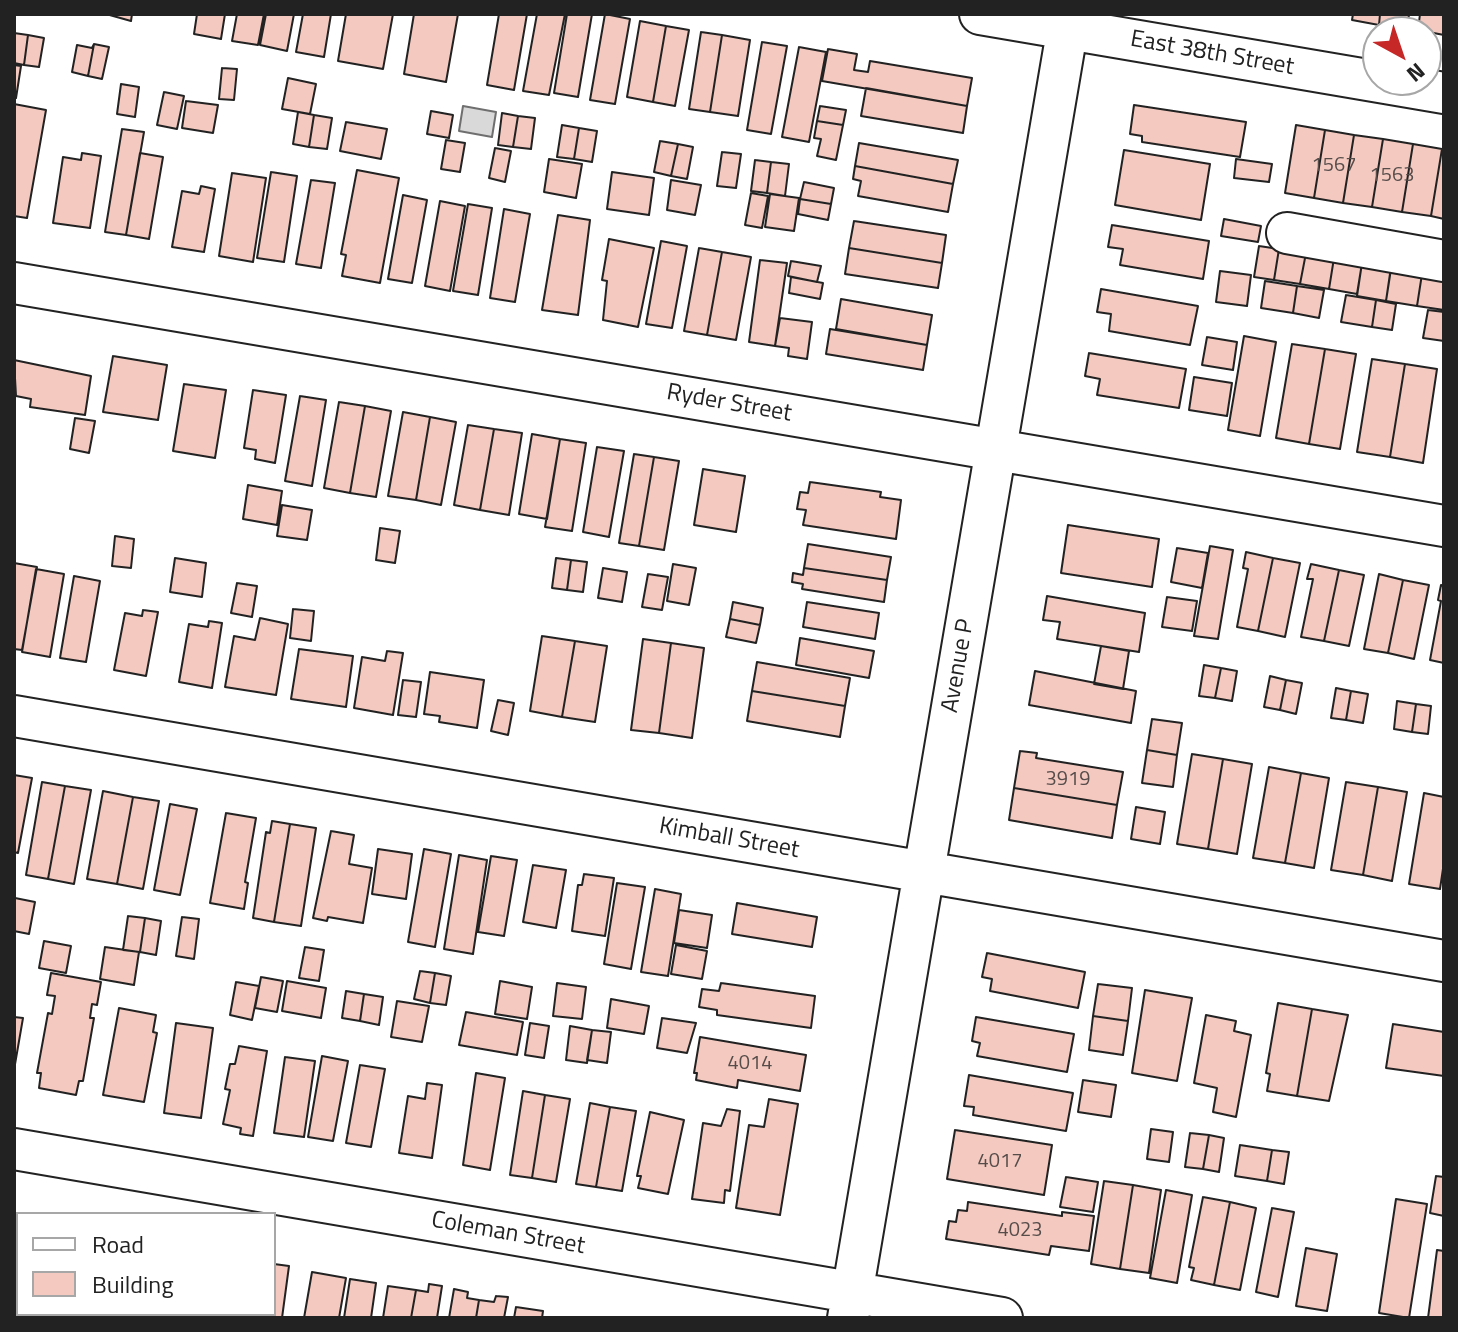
<!DOCTYPE html>
<style>
body{margin:0}
#map{position:relative;width:1458px;height:1332px;overflow:hidden;background:#fff;font-family:"Titillium Web",sans-serif}
canvas{display:block}
.frame{position:absolute;inset:0;border:16px solid #222;pointer-events:none}
.legend{position:absolute;left:16px;top:1212px;width:260px;height:104px;box-sizing:border-box;background:#fff;border:2px solid #a7a7a7;margin:0;padding:10px 14px;list-style:none;font-size:24px;color:#222}
.legend li{display:flex;align-items:center;gap:16px;height:40px}
.legend b{width:40px;border:2px solid #a7a7a7}
.north{position:absolute;left:1362px;top:16px;width:80px;height:80px;box-sizing:border-box;background:#fff;border:2px solid #a7a7a7;border-radius:50%;rotate:140deg;font-size:22px;font-weight:700;line-height:32px;text-align:center;color:#222}
.north::after{content:'';display:block;margin:auto;width:28px;height:36px;background:#c62828;clip-path:polygon(50% 0,100% 100%,50% 72%,0 100%)}
</style>
<div id="map">
<canvas width="1458" height="1332"></canvas>
<div class="frame"></div>
<ul class="legend">
<li><b style="height:10px;background:#fff"></b>Road</li>
<li><b style="height:22px;background:#f3c9c0"></b>Building</li>
</ul>
<div class="north">N</div>
</div>
<script>
const c = document.querySelector('canvas').getContext('2d');
c.lineJoin = 'round';
function fillPath(path, color) {
  c.fillStyle = color;
  c.fill(path, 'evenodd');
}
function shape(rows) {
  const path = new Path2D();
  for (const r of rows) {
    path.moveTo(r[0], r[1]);
    for (let i = 2; i < r.length; i += 2) path.lineTo(r[i], r[i + 1]);
  }
  return path;
}
function strokePath(path, color, width, dash) {
  c.strokeStyle = color;
  c.lineWidth = width;
  c.lineCap = dash ? 'butt' : 'round';
  c.setLineDash(dash || []);
  c.stroke(path);
}
function label(font, color, halo, rows, align = 'center') {
  c.font = font + ' "Titillium Web",sans-serif';
  c.lineWidth = 6;
  c.setLineDash([]);
  c.textBaseline = 'middle';
  c.strokeStyle = halo;
  c.fillStyle = color;
  for (const [text, x, y, turn = 0] of rows) {
    c.save();
    c.translate(x, y);
    c.rotate((+turn || 0) * Math.PI / 180);
    c.textAlign = isNaN(turn) ? turn : align;
    if (halo) c.strokeText(text, 0, 0);
    c.fillText(text, 0, 0);
    c.restore();
  }
}
const water = shape([
 [463,106,496,112,492,137,459,131,463,106]
]);
const building = shape([
 [106,14,132,14,131,21,106,14],
 [197,14,225,14,221,39,194,34,197,14],
 [237,14,264,14,258,45,232,41,237,14],
 [266,14,294,14,287,51,260,45,266,14],
 [303,14,331,14,324,57,296,52,303,14],
 [346,14,393,14,383,69,338,61,346,14],
 [414,14,458,14,446,82,404,74,414,14],
 [499,14,527,14,514,90,487,85,499,14],
 [537,14,565,14,549,95,523,91,537,14],
 [567,14,592,14,578,97,554,93,567,14],
 [605,14,630,19,615,104,590,100,605,14],
 [1353,14,1380,14,1379,25,1352,20,1353,14],
 [1380,14,1409,14,1407,29,1379,25,1380,14],
 [1420,14,1444,14,1444,35,1418,30,1420,14],
 [640,21,666,26,653,102,627,97,640,21],
 [666,26,689,30,675,106,653,102,666,26],
 [701,32,722,35,710,112,689,109,701,32],
 [14,33,28,35,24,65,14,63,14,33],
 [28,35,44,38,39,67,24,65,28,35],
 [722,35,750,40,738,116,710,112,722,35],
 [762,42,787,46,771,134,747,130,762,42],
 [94,44,109,47,102,79,88,76,94,44],
 [94,44,88,76,72,72,77,45,92,48,94,44],
 [799,47,826,52,809,142,782,137,799,47],
 [828,49,857,54,854,70,868,72,870,61,972,78,967,106,822,81,828,49],
 [14,65,21,66,16,98,14,97,14,65],
 [222,68,237,69,234,100,219,99,222,68],
 [288,78,316,84,310,114,282,109,288,78],
 [121,84,139,87,135,117,117,114,121,84],
 [866,88,967,106,963,133,861,116,866,88],
 [164,92,184,96,177,129,157,125,164,92],
 [186,101,218,105,213,133,182,128,186,101],
 [14,104,46,110,27,218,14,216,14,104],
 [1134,105,1246,122,1240,157,1142,142,1142,136,1130,134,1134,105],
 [820,106,846,110,843,125,817,121,820,106],
 [431,111,453,115,449,138,427,134,431,111],
 [298,112,314,115,309,147,293,144,298,112],
 [502,113,518,116,513,147,498,145,502,113],
 [314,115,332,118,327,149,309,147,314,115],
 [518,116,535,118,531,149,513,147,518,116],
 [817,121,843,125,836,160,817,156,821,139,814,138,817,121],
 [346,122,387,129,381,159,340,151,346,122],
 [562,125,579,128,574,159,557,157,562,125],
 [1296,125,1325,130,1314,198,1285,193,1296,125],
 [579,128,597,131,592,162,574,159,579,128],
 [122,129,144,132,126,235,105,232,122,129],
 [1325,130,1354,135,1343,203,1314,198,1325,130],
 [1354,135,1383,139,1372,207,1343,203,1354,135],
 [1383,139,1413,144,1402,212,1372,207,1383,139],
 [446,140,465,143,460,172,441,169,446,140],
 [660,141,678,144,671,176,654,172,660,141],
 [859,143,958,160,953,184,855,166,859,143],
 [678,144,693,147,687,179,671,176,678,144],
 [1413,144,1442,149,1431,216,1402,212,1413,144],
 [495,148,511,151,505,182,489,178,495,148],
 [1442,149,1444,149,1444,219,1431,216,1442,149],
 [1124,150,1210,164,1201,220,1115,205,1124,150],
 [722,152,741,154,736,188,717,186,722,152],
 [82,153,101,156,90,228,53,223,63,157,81,160,82,153],
 [140,153,163,157,149,239,126,235,140,153],
 [549,159,582,164,576,198,544,192,549,159],
 [1236,159,1272,164,1269,182,1234,178,1236,159],
 [755,160,771,162,767,193,751,191,755,160],
 [771,162,789,164,785,196,767,193,771,162],
 [855,166,953,184,948,212,858,196,861,181,853,179,855,166],
 [357,170,399,178,380,283,342,276,346,255,341,254,357,170],
 [271,172,297,176,284,262,257,258,271,172],
 [612,172,654,178,649,215,607,209,612,172],
 [232,173,266,178,253,262,219,256,232,173],
 [311,180,335,183,321,268,296,264,311,180],
 [671,180,701,185,695,215,667,210,671,180],
 [804,182,834,188,831,204,800,199,804,182],
 [201,186,215,189,204,252,172,247,182,191,199,194,201,186],
 [751,193,768,196,762,228,745,225,751,193],
 [770,194,799,198,794,231,765,227,770,194],
 [403,195,427,200,412,283,388,279,403,195],
 [800,199,831,204,828,220,798,214,800,199],
 [440,201,465,206,450,291,425,286,440,201],
 [468,204,492,208,478,295,453,291,468,204],
 [504,209,530,214,515,302,490,298,504,209],
 [558,215,590,220,578,315,542,310,558,215],
 [1224,219,1261,226,1258,242,1221,236,1224,219],
 [854,221,946,235,942,263,849,248,854,221],
 [1112,225,1209,241,1203,279,1120,265,1123,249,1108,247,1112,225],
 [609,239,654,248,638,327,603,320,607,281,602,280,609,239],
 [661,241,687,246,672,328,646,324,661,241],
 [1259,246,1279,249,1274,280,1254,277,1259,246],
 [699,248,722,252,707,335,684,331,699,248],
 [849,248,942,263,938,288,845,274,849,248],
 [1279,249,1306,253,1300,284,1274,280,1279,249],
 [722,252,751,257,736,340,707,335,722,252],
 [1306,253,1334,258,1329,289,1300,284,1306,253],
 [1334,258,1362,263,1357,294,1329,289,1334,258],
 [760,260,787,263,775,346,749,342,760,260],
 [791,261,821,266,817,282,788,276,791,261],
 [1362,263,1391,267,1386,301,1357,296,1362,263],
 [1391,269,1422,274,1417,306,1386,301,1391,269],
 [1220,271,1251,275,1247,306,1216,302,1220,271],
 [1422,274,1444,278,1444,310,1417,306,1422,274],
 [791,277,823,283,820,299,789,293,791,277],
 [1265,281,1297,286,1293,313,1261,308,1265,281],
 [1297,286,1324,290,1319,318,1293,313,1297,286],
 [1101,289,1198,306,1190,345,1109,331,1111,314,1097,312,1101,289],
 [1346,295,1376,300,1372,327,1341,322,1346,295],
 [841,299,932,315,927,345,836,329,841,299],
 [1376,300,1396,304,1392,330,1372,327,1376,300],
 [1428,310,1444,312,1444,341,1423,338,1428,310],
 [780,318,812,322,807,359,788,356,789,348,775,346,780,318],
 [830,329,927,345,923,370,826,354,830,329],
 [1244,336,1276,342,1260,436,1228,430,1244,336],
 [1207,337,1237,342,1233,370,1202,365,1207,337],
 [1292,344,1325,349,1309,444,1276,438,1292,344],
 [1325,349,1356,354,1340,449,1309,444,1325,349],
 [1089,353,1186,369,1179,408,1097,395,1100,379,1085,376,1089,353],
 [113,356,167,365,158,420,103,412,113,356],
 [1372,359,1405,364,1390,457,1357,452,1372,359],
 [14,360,91,376,85,415,30,407,31,399,16,396,14,360],
 [1405,364,1437,369,1423,463,1390,457,1405,364],
 [1194,377,1232,383,1227,416,1189,410,1194,377],
 [184,384,226,390,215,458,173,451,184,384],
 [253,390,286,395,275,463,255,459,256,450,244,448,253,390],
 [300,396,326,400,312,486,285,481,300,396],
 [339,402,365,406,350,493,324,488,339,402],
 [365,406,391,411,376,497,350,493,365,406],
 [403,412,430,417,416,500,388,496,403,412],
 [430,417,456,422,441,505,416,500,430,417],
 [75,418,95,421,89,453,70,449,75,418],
 [468,425,494,429,480,510,454,505,468,425],
 [494,429,522,433,509,515,480,510,494,429],
 [532,434,560,439,547,519,519,514,532,434],
 [560,439,586,443,572,531,545,527,560,439],
 [597,447,624,451,609,537,583,532,597,447],
 [634,454,654,457,639,546,619,543,634,454],
 [654,457,679,461,664,550,639,546,654,457],
 [703,469,745,476,736,532,694,525,703,469],
 [810,482,881,492,880,497,901,500,896,539,803,525,806,510,797,509,800,492,808,493,810,482],
 [248,485,282,491,277,525,243,519,248,485],
 [282,505,312,510,307,540,277,536,282,505],
 [1068,525,1159,539,1152,587,1061,573,1068,525],
 [380,528,400,531,395,563,376,560,380,528],
 [115,536,134,539,131,568,112,566,115,536],
 [808,544,891,557,887,580,804,568,808,544],
 [1210,546,1233,550,1218,639,1194,636,1210,546],
 [1177,548,1208,553,1202,588,1171,582,1177,548],
 [1246,552,1273,558,1258,631,1237,627,1248,569,1243,568,1246,552],
 [175,558,206,563,202,597,170,592,175,558],
 [556,558,571,560,567,590,552,588,556,558],
 [1273,558,1300,563,1285,637,1258,631,1273,558],
 [571,560,587,562,583,592,567,590,571,560],
 [14,563,37,567,22,650,14,649,14,563],
 [673,564,696,568,689,605,667,601,673,564],
 [1311,564,1339,570,1324,641,1301,637,1313,579,1307,579,1311,564],
 [603,568,627,572,622,602,598,598,603,568],
 [804,568,887,580,884,602,802,589,803,584,792,582,793,573,803,575,804,568],
 [36,569,64,574,50,657,22,652,36,569],
 [1339,570,1364,575,1349,646,1324,641,1339,570],
 [648,574,668,577,662,610,642,607,648,574],
 [1379,574,1403,580,1388,653,1364,649,1379,574],
 [74,576,100,581,86,662,60,658,74,576],
 [1403,580,1429,585,1414,659,1388,653,1403,580],
 [237,583,257,586,252,617,231,613,237,583],
 [1441,585,1444,586,1444,663,1430,660,1441,601,1438,600,1441,585],
 [1047,596,1145,613,1139,652,1057,639,1060,622,1043,620,1047,596],
 [1167,597,1197,601,1192,631,1162,627,1167,597],
 [733,602,763,608,760,625,730,619,733,602],
 [807,602,879,613,875,639,803,627,807,602],
 [293,609,314,611,311,641,290,638,293,609],
 [143,610,158,612,146,676,114,670,125,613,142,616,143,610],
 [260,618,288,624,276,695,225,687,234,636,255,640,260,618],
 [730,619,760,625,756,643,726,637,730,619],
 [209,621,222,623,212,688,179,682,189,624,208,627,209,621],
 [542,636,575,641,562,717,530,711,542,636],
 [800,638,874,651,869,678,796,665,800,638],
 [643,639,671,643,659,733,631,730,643,639],
 [575,641,607,646,595,722,562,717,575,641],
 [671,643,704,648,692,738,659,733,671,643],
 [1101,646,1129,651,1123,689,1094,684,1101,646],
 [299,649,353,656,346,707,291,699,299,649],
 [387,651,403,653,393,715,354,708,362,657,385,661,387,651],
 [757,662,850,678,845,706,752,691,757,662],
 [1204,665,1221,668,1215,698,1199,696,1204,665],
 [1221,668,1237,671,1232,701,1215,698,1221,668],
 [1035,671,1136,691,1131,723,1029,705,1035,671],
 [430,672,484,680,477,728,439,722,440,716,424,714,430,672],
 [1270,676,1286,680,1280,710,1264,707,1270,676],
 [403,680,421,682,416,717,398,715,403,680],
 [1286,680,1302,683,1296,714,1280,710,1286,680],
 [1336,688,1351,691,1346,720,1331,718,1336,688],
 [752,691,845,706,840,737,747,721,752,691],
 [1351,691,1368,694,1363,723,1346,720,1351,691],
 [498,700,514,703,508,735,491,731,498,700],
 [1397,701,1416,704,1412,732,1394,729,1397,701],
 [1416,704,1431,706,1428,734,1412,732,1416,704],
 [1152,719,1182,723,1177,755,1147,750,1152,719],
 [1147,750,1177,755,1173,787,1142,783,1147,750],
 [1020,751,1037,753,1036,758,1123,772,1117,805,1014,788,1020,751],
 [1192,754,1223,759,1208,849,1177,844,1192,754],
 [1223,759,1252,764,1237,854,1208,849,1223,759],
 [1269,767,1301,773,1285,863,1253,858,1269,767],
 [1301,773,1329,778,1314,868,1285,863,1301,773],
 [14,775,32,778,18,853,14,852,14,775],
 [42,782,65,786,48,879,26,875,42,782],
 [1346,782,1378,787,1363,875,1331,870,1346,782],
 [65,786,91,790,74,884,48,879,65,786],
 [1378,787,1407,792,1392,881,1363,875,1378,787],
 [1014,788,1117,805,1112,838,1009,820,1014,788],
 [103,791,133,797,117,884,87,879,103,791],
 [1424,793,1444,797,1444,862,1440,889,1409,884,1424,793],
 [133,797,159,801,143,889,117,884,133,797],
 [170,804,197,809,180,895,154,890,170,804],
 [1136,807,1165,812,1160,844,1131,839,1136,807],
 [226,813,256,818,245,882,248,883,244,909,210,903,226,813],
 [272,821,290,824,274,922,253,918,266,832,270,833,272,821],
 [290,824,316,828,301,926,274,922,290,824],
 [331,831,354,835,349,864,372,868,363,923,328,917,327,921,313,918,331,831],
 [378,849,412,854,406,899,372,894,378,849],
 [424,849,451,854,435,947,408,942,424,849],
 [459,855,487,860,473,954,444,949,459,855],
 [491,856,517,860,504,936,478,932,491,856],
 [533,865,566,870,556,928,523,922,533,865],
 [584,874,614,878,605,936,572,931,578,885,582,885,584,874],
 [617,883,645,887,631,969,604,964,617,883],
 [655,889,681,894,668,976,641,972,655,889],
 [15,898,35,902,29,934,14,931,15,898],
 [737,903,817,917,812,947,732,934,737,903],
 [679,910,712,915,707,948,674,943,679,910],
 [128,916,145,918,140,952,123,950,128,916],
 [182,917,199,919,194,959,176,956,182,917],
 [145,918,161,921,156,955,140,952,145,918],
 [44,941,71,946,66,973,39,968,44,941],
 [676,945,707,951,702,979,671,974,676,945],
 [105,947,139,952,134,985,100,979,105,947],
 [305,947,324,950,319,981,299,978,305,947],
 [987,953,1085,972,1078,1008,990,991,992,979,982,977,987,953],
 [420,971,435,973,430,1003,414,999,420,971],
 [51,973,101,982,97,1005,92,1004,90,1018,94,1018,83,1081,79,1081,76,1095,39,1088,41,1073,37,1073,48,1013,52,1014,55,996,47,995,51,973],
 [435,973,451,976,446,1005,430,1003,435,973],
 [261,977,283,981,277,1012,255,1008,261,977],
 [287,981,326,988,321,1018,282,1011,287,981],
 [500,981,532,987,527,1019,495,1014,500,981],
 [236,982,259,986,252,1020,230,1015,236,982],
 [557,983,586,987,582,1019,553,1016,557,983],
 [721,983,815,996,811,1028,717,1015,717,1010,699,1007,702,989,719,991,721,983],
 [1098,984,1132,988,1128,1021,1093,1016,1098,984],
 [1145,990,1192,998,1177,1081,1132,1073,1145,990],
 [346,991,364,994,360,1021,342,1018,346,991],
 [364,994,383,997,379,1025,360,1021,364,994],
 [611,999,649,1006,644,1034,607,1028,611,999],
 [397,1001,429,1006,422,1042,391,1037,397,1001],
 [1278,1003,1312,1009,1297,1096,1267,1091,1270,1074,1266,1073,1278,1003],
 [119,1008,156,1015,153,1032,157,1033,144,1102,103,1095,119,1008],
 [1312,1009,1348,1015,1329,1101,1297,1096,1312,1009],
 [466,1012,523,1022,517,1055,459,1045,466,1012],
 [1206,1015,1236,1021,1234,1031,1251,1035,1236,1117,1213,1112,1217,1088,1194,1083,1206,1015],
 [1093,1016,1128,1021,1123,1055,1089,1050,1093,1016],
 [14,1017,23,1018,14,1070,14,1017],
 [976,1017,1074,1034,1067,1072,977,1056,980,1043,972,1041,976,1017],
 [662,1018,696,1023,687,1053,657,1048,662,1018],
 [176,1023,213,1028,201,1118,164,1113,176,1023],
 [530,1023,549,1026,544,1058,525,1055,530,1023],
 [1393,1024,1444,1032,1444,1076,1386,1068,1393,1024],
 [570,1026,592,1030,587,1063,566,1060,570,1026],
 [592,1030,611,1032,607,1063,587,1060,592,1030],
 [700,1037,806,1055,800,1091,738,1080,737,1088,696,1080,697,1073,694,1073,700,1037],
 [239,1046,267,1051,253,1136,240,1134,241,1128,223,1124,230,1090,225,1089,230,1064,235,1064,239,1046],
 [322,1056,348,1061,333,1141,308,1137,322,1056],
 [285,1057,315,1061,304,1137,274,1133,285,1057],
 [360,1065,385,1069,371,1147,346,1143,360,1065],
 [476,1073,505,1078,490,1170,463,1165,476,1073],
 [969,1075,1073,1093,1066,1131,973,1115,974,1107,964,1106,969,1075],
 [1083,1080,1116,1085,1111,1117,1078,1112,1083,1080],
 [427,1083,442,1085,432,1158,399,1153,408,1096,425,1099,427,1083],
 [523,1091,545,1095,532,1178,510,1175,523,1091],
 [545,1095,570,1099,556,1182,532,1178,545,1095],
 [769,1099,798,1104,780,1215,736,1208,749,1125,764,1127,769,1099],
 [590,1103,610,1107,596,1187,576,1184,590,1103],
 [610,1107,636,1111,622,1191,596,1187,610,1107],
 [727,1109,740,1111,730,1191,725,1190,724,1203,692,1199,703,1123,721,1126,727,1109],
 [650,1112,684,1120,668,1194,638,1188,641,1176,637,1176,650,1112],
 [1151,1129,1173,1132,1169,1162,1147,1159,1151,1129],
 [955,1130,1052,1145,1044,1195,947,1179,955,1130],
 [1190,1133,1209,1135,1203,1169,1185,1167,1190,1133],
 [1209,1135,1224,1138,1219,1172,1203,1169,1209,1135],
 [1240,1145,1272,1150,1267,1181,1235,1176,1240,1145],
 [1272,1150,1289,1152,1284,1184,1267,1181,1272,1150],
 [1436,1176,1444,1177,1444,1216,1430,1213,1436,1176],
 [1066,1177,1098,1182,1093,1212,1060,1207,1066,1177],
 [1104,1181,1133,1185,1120,1269,1091,1264,1104,1181],
 [1133,1185,1161,1190,1149,1273,1120,1269,1133,1185],
 [1166,1190,1192,1195,1177,1283,1150,1278,1166,1190],
 [1203,1197,1230,1202,1214,1285,1191,1280,1194,1268,1189,1267,1203,1197],
 [1396,1199,1427,1204,1409,1318,1379,1313,1396,1199],
 [968,1202,1062,1216,1062,1212,1094,1216,1089,1251,1051,1246,1049,1255,946,1239,949,1221,956,1222,958,1210,967,1211,968,1202],
 [1230,1202,1256,1208,1240,1290,1214,1285,1230,1202],
 [1272,1208,1294,1212,1278,1297,1256,1292,1272,1208],
 [1306,1248,1337,1254,1327,1311,1296,1306,1306,1248],
 [1437,1250,1444,1251,1444,1318,1428,1318,1437,1250],
 [274,1264,289,1266,282,1318,250,1318,251,1314,274,1314,274,1264],
 [312,1272,346,1278,339,1318,304,1318,312,1272],
 [350,1279,376,1283,371,1318,344,1318,350,1279],
 [429,1284,442,1286,437,1318,411,1318,416,1290,428,1292,429,1284],
 [388,1286,416,1290,411,1318,383,1318,388,1286],
 [454,1289,468,1292,467,1298,479,1300,476,1318,449,1318,454,1289],
 [496,1296,508,1297,504,1318,476,1318,479,1300,494,1302,496,1296],
 [516,1307,543,1311,542,1318,514,1318,516,1307],
 [109,1314,143,1314,142,1318,108,1318,109,1314],
 [154,1314,191,1314,190,1318,153,1318,154,1314],
 [204,1314,242,1314,241,1318,204,1318,204,1314]
]);
const minor = shape([
 [980,14,1444,93],
 [1287,233,1444,261],
 [14,283,1444,526],
 [14,716,1444,961],
 [14,1149,1002,1318],
 [848,1318,1070,14]
]);
const numberNames = [
 ["1567",1334,166],
 ["1563",1392,176],
 ["3919",1068,780],
 ["4014",750,1064],
 ["4017",1000,1162],
 ["4023",1020,1231]
];
const streetNames = [
 ["East 38th Street",1212,54,10],
 ["Ryder Street",729,404,10],
 ["Avenue P",959,666,-80],
 ["Kimball Street",729,839,10],
 ["Coleman Street",508,1234,10]
];
fillPath(water, '#d9d9d9');
strokePath(water, '#6f6f6f', 2);
fillPath(building, '#f3c9c0');
strokePath(building, '#222', 2);
strokePath(minor, '#222', 44);
strokePath(minor, '#fff', 40);
label('20px', '#564c4a', null, numberNames);
label('24px', '#222', '#fff', streetNames);
</script>
